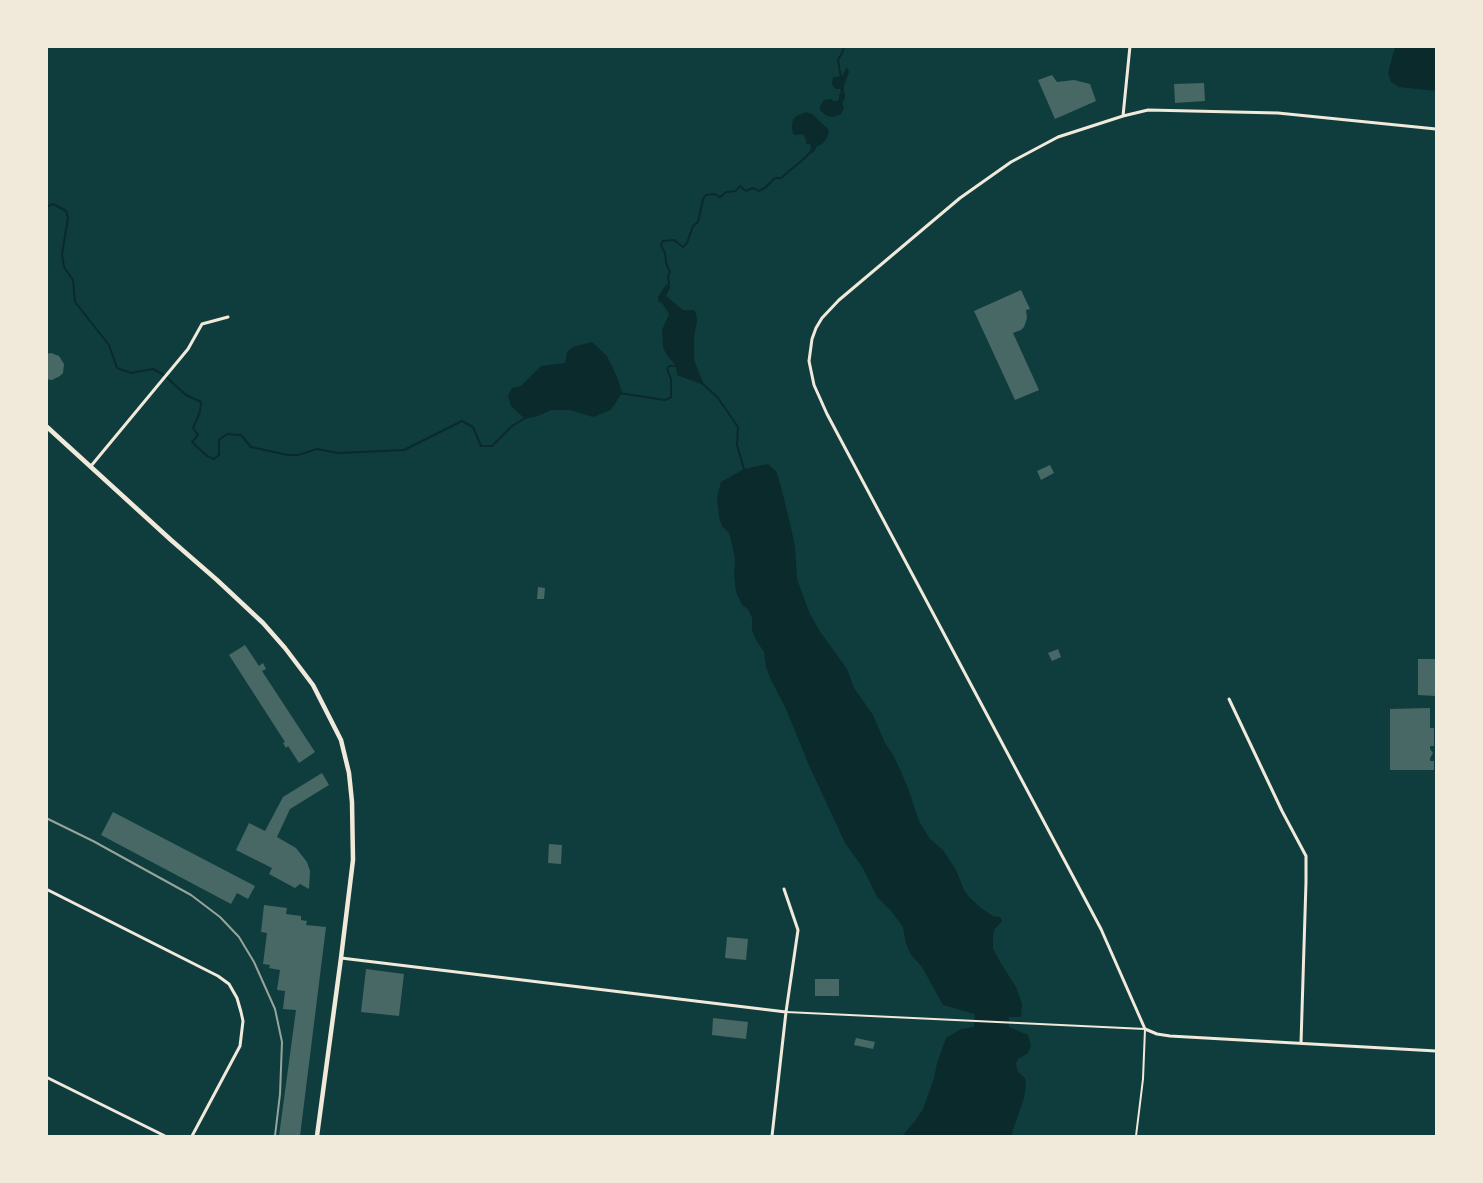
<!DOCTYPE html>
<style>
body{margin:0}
#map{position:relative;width:1483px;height:1183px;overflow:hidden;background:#0f3d3e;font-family:Ubuntu,sans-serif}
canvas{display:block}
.frame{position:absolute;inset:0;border:48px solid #f1e9da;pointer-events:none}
</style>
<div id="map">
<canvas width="1483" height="1183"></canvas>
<div class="frame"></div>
</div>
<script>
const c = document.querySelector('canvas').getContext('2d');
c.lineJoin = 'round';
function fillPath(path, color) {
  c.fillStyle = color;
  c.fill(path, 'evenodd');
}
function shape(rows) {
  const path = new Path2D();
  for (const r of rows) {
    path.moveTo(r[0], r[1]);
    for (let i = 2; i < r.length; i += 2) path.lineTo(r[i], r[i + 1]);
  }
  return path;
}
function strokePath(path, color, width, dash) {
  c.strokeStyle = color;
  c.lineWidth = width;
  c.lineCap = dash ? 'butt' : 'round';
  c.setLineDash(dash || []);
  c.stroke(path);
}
const water = shape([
 [1395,47,1436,47,1436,91,1399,87,1391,82,1388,73],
 [847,67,849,72,844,85,844,92,845,94,845,98,842,103,844,107,843,110,841,114,833,117,827,116,820,110,820,106,824,100,831,99,834,101,837,101,839,99,839,95,841,92,840,89,835,89,832,84,833,77,842,76],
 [806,112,812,114,828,129,829,132,827,138,822,144,816,147,815,151,809,155,811,148,810,144,806,144,806,140,803,134,797,135,793,134,792,128,793,119,796,116],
 [669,282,670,288,666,296,683,310,694,310,696,313,697,321,694,337,694,360,704,385,677,375,676,366,666,354,663,347,662,330,669,314,662,303,659,302,658,297,663,289],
 [592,342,607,356,618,379,622,393,611,410,593,417,570,410,551,410,538,416,525,419,511,406,508,396,512,388,521,386,541,366,565,363,567,352,573,347],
 [768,464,776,471,780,483,790,523,795,547,797,579,810,614,819,630,847,669,854,688,873,715,885,743,894,756,908,788,919,821,930,839,943,850,956,870,964,890,969,897,981,908,993,916,1000,917,1002,921,994,930,993,937,993,948,999,960,1016,987,1022,1004,1021,1017,1009,1017,1009,1027,1028,1035,1031,1046,1027,1054,1018,1059,1016,1064,1018,1072,1025,1078,1026,1085,1024,1098,1011,1136,902,1136,915,1121,923,1109,934,1078,937,1063,946,1038,961,1029,974,1027,975,1014,943,1005,922,967,911,955,906,944,903,927,892,912,877,897,863,868,845,843,808,763,786,709,771,680,766,667,764,652,756,640,752,630,752,618,748,609,742,605,736,592,734,575,735,559,732,545,729,533,722,526,719,517,717,497,721,482,744,469]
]);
const stream = shape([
 [841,78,838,60,843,51,844,46],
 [46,207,53,204,66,211,68,218,62,254,64,267,73,280,75,302,109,345,117,368,131,373,153,369,164,375,186,395,201,402,200,412,193,428,198,435,192,442,207,456,214,459,219,455,219,440,227,434,241,435,251,447,288,455,298,455,317,449,338,453,404,450,462,421,473,427,481,446,492,446,512,426,527,417],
 [669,284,668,277,670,272,666,263,665,253,661,245,663,241,674,240,683,247,687,243,693,226,698,222,703,199,706,195,715,194,719,197,723,195,726,192,736,191,740,186,746,191,753,188,759,191,765,188,775,178,781,178,806,157,810,152],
 [703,384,718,398,738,427,737,445,744,469],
 [619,393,665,400,671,397,671,379,667,369,669,366,676,366]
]);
const building = shape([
 [1052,75,1057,82,1074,80,1090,84,1096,101,1055,119,1038,80],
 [1204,83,1205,101,1175,103,1174,84],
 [1021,290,1030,309,1026,310,1027,318,1024,327,1021,330,1013,333,1039,390,1015,400,974,311],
 [51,353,59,356,64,364,63,373,60,376,52,380,46,379,46,354],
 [1050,465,1054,473,1041,480,1037,471],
 [538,587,545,588,544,599,537,599],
 [245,645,259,666,263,663,266,669,262,671,315,752,299,763,288,746,286,748,283,743,285,742,229,655],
 [1058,649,1061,657,1052,661,1048,653],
 [1418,659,1436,659,1436,696,1418,695],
 [1430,708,1430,728,1434,728,1434,746,1430,746,1430,749,1433,753,1430,758,1430,761,1434,761,1434,770,1390,770,1390,709],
 [322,773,329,785,290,809,277,837,296,848,307,862,310,871,309,889,300,884,295,888,269,874,272,868,236,850,249,823,265,831,283,797],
 [113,812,255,886,248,899,237,893,231,904,101,835],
 [549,844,562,845,561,864,548,863],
 [264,905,287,908,286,914,301,916,301,920,307,921,306,925,326,927,300,1136,279,1136,296,1010,283,1009,285,991,277,990,280,970,269,968,270,965,263,964,267,933,261,932],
 [727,937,748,939,746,960,725,958],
 [366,969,404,974,399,1016,361,1012],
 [815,979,839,979,839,996,815,996],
 [713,1018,748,1022,746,1039,712,1035],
 [856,1038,875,1042,873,1049,854,1045]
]);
const pedestrian = shape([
 [786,1012,1145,1029,1143,1079,1136,1136]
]);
const minor = shape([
 [1123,116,1130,46],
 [1436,129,1278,113,1148,110,1123,116,1058,137,1011,162,960,198,839,300,822,318,816,328,812,339,809,361,814,385,827,414,1101,929,1145,1029,1157,1034,1170,1036,1436,1051],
 [91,466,188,349,202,324,228,317],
 [1229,699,1282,811,1306,856,1306,882,1301,1043],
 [46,889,218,976,229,984,237,998,241,1012,243,1021,240,1046,192,1136],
 [341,958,786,1012],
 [46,1077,165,1136],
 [772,1136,786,1012,798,930,784,889]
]);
const primary = shape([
 [46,426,171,540,217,580,263,623,285,648,313,685,341,740,349,773,352,802,353,860,341,958,317,1136]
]);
const rail = shape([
 [46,818,93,841,191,895,220,917,239,937,254,962,275,1009,282,1042,280,1094,275,1136]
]);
fillPath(water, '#0a2a2b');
strokePath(stream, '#0a2a2b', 2);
fillPath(building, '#486865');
strokePath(pedestrian, '#f1e9da', 2);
strokePath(minor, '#f1e9da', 3);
strokePath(primary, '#f1e9da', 4.5);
strokePath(rail, '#97a49c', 2);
</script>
